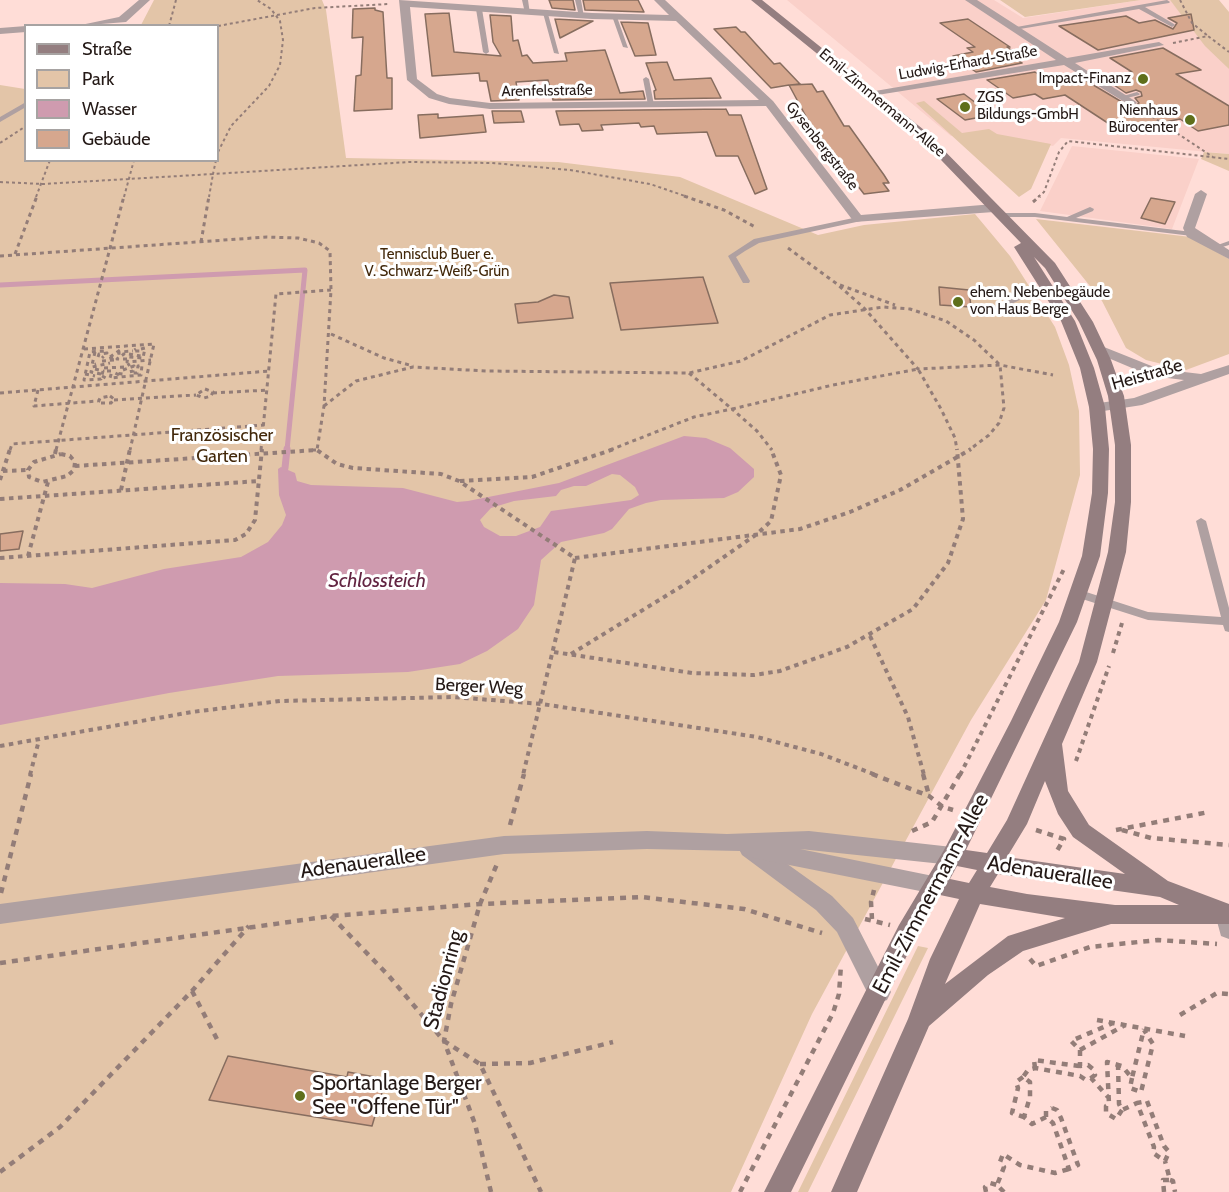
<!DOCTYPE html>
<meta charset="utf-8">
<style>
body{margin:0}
#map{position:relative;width:1229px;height:1192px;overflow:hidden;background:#ffddd7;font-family:Cabin,sans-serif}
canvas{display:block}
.legend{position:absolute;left:24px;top:24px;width:195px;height:138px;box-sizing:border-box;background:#fff;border:2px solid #a7a3a2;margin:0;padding:8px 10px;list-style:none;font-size:18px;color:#241916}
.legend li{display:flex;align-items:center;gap:12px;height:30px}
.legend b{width:30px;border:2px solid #a7a3a2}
</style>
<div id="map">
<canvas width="1229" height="1192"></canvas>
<ul class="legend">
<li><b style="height:8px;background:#947e80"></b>Straße</li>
<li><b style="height:16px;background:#e3c5a8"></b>Park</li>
<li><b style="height:16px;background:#cf9baf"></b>Wasser</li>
<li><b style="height:16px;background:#d6a78e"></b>Gebäude</li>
</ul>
</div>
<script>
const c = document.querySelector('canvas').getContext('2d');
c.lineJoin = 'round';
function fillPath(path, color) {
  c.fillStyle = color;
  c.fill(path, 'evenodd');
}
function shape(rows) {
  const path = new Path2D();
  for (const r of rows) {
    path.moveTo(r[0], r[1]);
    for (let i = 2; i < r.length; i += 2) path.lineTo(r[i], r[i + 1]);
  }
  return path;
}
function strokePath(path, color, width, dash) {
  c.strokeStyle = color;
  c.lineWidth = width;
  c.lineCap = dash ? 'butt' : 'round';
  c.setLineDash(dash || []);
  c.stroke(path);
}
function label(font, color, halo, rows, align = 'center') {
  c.font = font + ' Cabin,sans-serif';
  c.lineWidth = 6;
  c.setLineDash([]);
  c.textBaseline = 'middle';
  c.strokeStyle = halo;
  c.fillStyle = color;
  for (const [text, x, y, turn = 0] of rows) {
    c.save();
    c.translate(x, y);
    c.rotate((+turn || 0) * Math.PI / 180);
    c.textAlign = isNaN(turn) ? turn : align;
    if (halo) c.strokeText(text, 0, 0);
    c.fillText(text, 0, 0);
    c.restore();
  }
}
const built = shape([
 [787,0,994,0,1023,18,1141,0,1170,0,1229,69,1229,154,1061,138,1053,146,993,135,987,131,951,136],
 [1072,146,1199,159,1172,229,1040,211]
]);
const green = shape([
 [154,0,322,0,326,10,346,158,558,162,680,177,818,235,864,225,975,214,1010,256,1055,327,1069,365,1079,411,1080,475,1046,600,971,720,812,1014,731,1192,0,1192,0,85,25,89,26,160,218,160,218,26,141,25],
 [1000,0,1141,0,1025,17],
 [1170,0,1219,0,1229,12,1229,69,1205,46],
 [924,101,962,133,989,129,997,134,1051,144,1031,189,1019,197,916,103],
 [1204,152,1229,154,1229,171,1201,159],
 [1036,219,1191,237,1229,259,1229,354,1186,370,1146,360,1126,348,1102,301],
 [918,946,928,948,808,1192,798,1192]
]);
const water = shape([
 [684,436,706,438,730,448,754,469,754,477,738,492,724,498,661,500,646,503,629,509,612,529,604,533,561,542,541,560,534,605,518,629,487,651,460,664,408,672,278,676,169,693,0,725,0,583,65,584,92,588,164,569,241,557,268,542,282,525,286,515,279,495,278,469,281,467,295,473,297,481,311,485,403,488,457,502,468,501,559,483],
 [612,474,620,475,635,487,639,495,631,500,551,511,540,527,516,536,500,536,484,527,480,520,491,508,514,501,556,496,561,490,574,486,586,486]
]);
const streamFar1 = shape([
 [0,285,305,270,287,450]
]);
const stream = shape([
 [285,468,287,449]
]);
const building = shape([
 [549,0,573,0,575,10,552,8,549,0],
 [583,0,638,0,644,12,585,10,583,0],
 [375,8,375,10,383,12,387,78,392,78,392,109,354,111,356,76,361,75,363,37,352,38,353,9,375,8],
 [449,13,454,52,501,56,493,42,490,15,511,16,513,41,518,40,522,56,527,55,533,63,567,61,565,53,605,50,620,93,643,91,645,99,553,100,548,80,516,82,519,100,491,101,487,81,480,81,479,73,432,76,425,14,449,13],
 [1191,14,1194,30,1098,50,1059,26,1126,16,1139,23,1155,20,1173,29,1177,23,1168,18,1191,14],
 [555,19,592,21,593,21,560,38,555,19],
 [968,19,1010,47,1007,47,1014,52,1006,53,1022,63,976,72,953,56,973,52,967,48,975,47,940,23,968,19],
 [621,22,648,23,656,55,635,56,621,22],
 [736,27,741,32,745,32,774,64,780,63,800,84,790,85,812,84,817,92,823,91,844,126,849,126,884,175,889,183,883,183,889,191,864,194,810,124,789,85,771,88,714,29,736,27],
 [1163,48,1201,70,1176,74,1229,106,1229,125,1198,131,1180,119,1120,131,1065,95,1043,99,1035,94,1013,98,987,80,1035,72,1056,86,1085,80,1132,108,1139,103,1135,98,1142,96,1141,92,1136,90,1126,93,1102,77,1132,72,1110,58,1163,48],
 [667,62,674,80,711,78,721,98,655,99,654,91,656,90,646,63,667,62],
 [964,94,992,115,965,120,937,99,964,94],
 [726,109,729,115,741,115,767,189,755,194,738,156,716,156,707,132,657,134,654,126,641,127,639,123,601,125,603,130,582,131,579,124,560,125,556,111,726,109],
 [492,111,521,111,524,122,494,123,492,111],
 [438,114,438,118,483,115,486,132,420,138,418,115,438,114],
 [1151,198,1175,202,1165,224,1141,218,1151,198],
 [703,277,718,323,621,330,610,283,703,277],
 [939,287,969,290,971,307,940,305,939,287],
 [554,295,569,297,573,318,518,323,515,304,538,302,554,295],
 [23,531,19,549,0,551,0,534,23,531],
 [228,1056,347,1077,348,1072,386,1079,372,1126,209,1100,228,1056]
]);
const pathFar3 = shape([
 [1180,0,1192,23,1208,36],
 [169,26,176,0],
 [218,26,315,8,389,4],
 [1173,43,1208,36,1229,52],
 [1142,110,1213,157],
 [0,143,26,126],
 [218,152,231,126,269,86,280,65,283,40,280,21,271,9,257,0],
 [216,160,213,174,409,162,492,163,570,170,650,184,688,197],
 [0,182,43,184,213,174,209,197],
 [36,197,50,160],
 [124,197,134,160],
 [1038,197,1044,192,1059,152,1068,141,1229,159]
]);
const pathFar2 = shape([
 [684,196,724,210,757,228],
 [1033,202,1040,196],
 [201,242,209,196],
 [788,248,837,284,864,308,918,369,1000,365,1053,375],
 [15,254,37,196],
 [0,256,267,237,298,238,319,243,330,251,331,290,324,406,317,450],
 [840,285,895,305],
 [331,334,384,358,413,366],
 [84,349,154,344,130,450],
 [141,349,145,348,143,358,128,357,127,362,151,360],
 [95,352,92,365,96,364],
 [129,354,139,356,140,351,133,351,136,349],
 [98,357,99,354,107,353,102,358],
 [110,357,120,350],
 [127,359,117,359,124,354,119,355,119,352,133,351],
 [102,361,114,360,114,357,106,360],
 [104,368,125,367,130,364],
 [95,369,103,371,101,379,84,380,90,352,104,351],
 [123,370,134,366,133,371,129,372],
 [107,371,112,371,110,378,141,375,142,365,138,366,137,373,131,373],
 [689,373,732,409,833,385,918,369,941,409,955,438,957,450],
 [85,374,95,376],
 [101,374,91,372,92,367,110,363],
 [119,375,115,373,123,374],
 [102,376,106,378],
 [205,389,213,392,211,396,204,398,196,395,205,389],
 [38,390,34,406,98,401],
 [0,393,269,371],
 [213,393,269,390],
 [110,396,114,399,111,403,98,403,100,398,110,396],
 [114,400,196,395],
 [324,406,356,381,413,367,486,371,689,373,741,361,830,315,883,307,910,309,946,321,974,340,1000,365,1004,408,999,423,989,435,969,450],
 [10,450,12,444,264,425],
 [56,450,124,196],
 [261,450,276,294,331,290],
 [312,450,317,450],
 [610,450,694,417,732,409,757,431,772,450]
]);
const pathFar1 = shape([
 [55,454,56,449],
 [61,454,70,456,75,462,74,470,67,476,42,482,29,477,28,470,34,462,61,454],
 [75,466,317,450,337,464,353,468,441,474,459,481,575,558,523,775],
 [3,471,28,470],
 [0,480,10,449],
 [460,481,532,477,614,449],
 [121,490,130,449],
 [0,499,259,481],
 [28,556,48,482],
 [0,558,235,540,246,534,255,520,262,449],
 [575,558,800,529,850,512,900,490,971,449],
 [870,636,908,717,924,775],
 [554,652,692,673,754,675,780,671,847,647,913,609,948,563,963,519,957,449],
 [1113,653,1122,623],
 [571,654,682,586,757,534,771,521,781,475,771,449],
 [0,746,192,712,280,701,453,697,542,704,757,737,821,754,876,775],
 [1076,761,1109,666],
 [30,775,39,740],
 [960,775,1065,567]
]);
const path = shape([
 [872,774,929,796,943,807,953,810],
 [923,774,929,795],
 [510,825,524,774],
 [1036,830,1064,839,1055,854],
 [1116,830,1209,812],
 [1122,830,1151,838,1229,845],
 [912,831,932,822,960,774],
 [1,893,31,774],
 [331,916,388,975,444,1041,480,1064,541,1192],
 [865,919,890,925],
 [872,919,871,902,874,890],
 [1030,959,1036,966,1090,947,1158,940,1217,944],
 [0,963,331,916,480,904,641,897,744,909,822,933],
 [192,991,219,1043],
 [1180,1015,1217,993,1229,994],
 [1097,1020,1185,1036],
 [1080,1050,1125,1025],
 [480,1064,530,1063,613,1042],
 [1118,1064,1119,1104,1122,1110,1137,1103],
 [1035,1068,1034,1060,1079,1066],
 [1023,1077,1016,1082,1018,1088,1012,1113,1024,1117],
 [1091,1078,1095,1075,1094,1070,1088,1065,1080,1066,1080,1050,1071,1041,1113,1023],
 [1132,1078,1130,1088,1141,1092,1153,1044,1144,1030],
 [1147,1101,1164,1146,1169,1152,1165,1161,1153,1153,1154,1147,1137,1103,1147,1101],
 [1052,1108,1057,1110,1061,1118,1078,1165,1069,1169,1053,1123,1046,1117,1046,1111,1052,1108],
 [1122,1110,1116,1119,1106,1113,1106,1106,1109,1104,1107,1062,1122,1066,1132,1078,1144,1029],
 [1046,1117,1032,1124,1024,1117,1030,1097,1030,1082,1023,1077,1028,1070,1035,1068,1080,1076,1086,1080,1091,1078,1109,1098],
 [0,1172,60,1127,192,991,249,926],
 [1170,1180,1173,1181,1175,1192],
 [491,1192,475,1124,444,1041,451,1004,480,904,497,864],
 [740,1192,833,1013,839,994,841,965],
 [986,1192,985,1187,990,1183,997,1185],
 [1004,1192,997,1185,1004,1167,1000,1162,1003,1154,1020,1165,1055,1173,1069,1169],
 [1164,1192,1163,1180,1170,1180,1165,1161]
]);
const service = shape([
 [522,0,528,0,530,14,525,13,522,0],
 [575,0,581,0,584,17,579,16,575,0],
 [1167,0,1170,2,1169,3,1145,7,1174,24,1175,25,1172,27,1139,9,1014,30,1011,28,1167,0],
 [479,7,482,9,489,52,486,54,483,52,476,9,479,7],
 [543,13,548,14,559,54,554,53,543,13],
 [612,16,617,17,628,48,623,47,612,16],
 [646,77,649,79,654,105,651,107,648,105,643,79,646,77],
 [1137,92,1140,94,1139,95,1123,99,1120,97,1137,92],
 [26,102,26,107,0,122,0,117,26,102],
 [1090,207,1094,209,1093,211,1076,218,1192,232,1196,234,1192,236,1035,217,1001,217,997,215,1001,213,1035,213,1067,217,1090,207],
 [858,217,862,219,861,221,759,243,745,251,736,257,750,281,749,283,743,283,728,256,754,239,858,217],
 [1229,241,1229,245,1216,249,1212,247,1229,241],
 [1068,290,1072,292,1071,294,1026,297,1005,307,999,307,998,305,1025,293,1068,290],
 [1201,518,1206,521,1229,608,1229,632,1225,631,1223,625,1148,620,1076,597,1075,594,1076,591,1080,590,1148,612,1221,617,1196,521,1201,518]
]);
const minor = shape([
 [139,0,150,0,126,22,76,26,119,17,139,0],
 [399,0,592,13,669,15,654,0,665,0,773,101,861,215,994,204,1000,208,994,212,854,222,766,106,490,109,449,104,429,98,407,80,399,0],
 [410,7,592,19,676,21,759,100,490,103,450,98,437,94,417,79,410,7],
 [965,0,977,0,1067,58,1159,42,1164,45,1075,63,1135,101,1137,103,1131,106,1064,65,871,96,871,92,875,91,1056,60,965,0],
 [26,26,26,32,0,34,0,28,26,26],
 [1201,190,1207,194,1195,228,1229,250,1229,259,1187,237,1183,228,1195,194,1201,190],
 [750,840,758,843,832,896,853,918,891,992,887,1000,879,1003,871,1000,837,932,816,910,742,855,739,849,742,843,750,840],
 [1226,904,1229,905,1229,939,1221,936,1215,914,1218,907,1226,904]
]);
const tertiary = shape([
 [1099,345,1159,369,1201,374,1229,365,1229,374,1142,405,1097,412,1092,410,1089,407,1092,404,1134,398,1184,380,1151,376,1094,352,1092,349,1094,346,1099,345],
 [647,831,727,834,809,831,952,847,960,850,963,856,960,862,952,865,800,849,943,878,946,885,943,892,935,894,749,857,740,851,647,849,504,854,0,924,0,904,504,836,647,831]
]);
const secondary = shape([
 [751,0,762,0,924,130,1055,263,1093,322,1111,360,1124,396,1131,445,1131,502,1126,552,1097,662,1062,744,1068,791,1089,825,1168,881,1229,904,1229,924,1111,924,1023,951,988,975,929,1026,857,1192,831,1192,908,1019,930,959,959,899,940,895,915,939,791,1192,764,1192,899,925,944,850,1011,721,1059,622,1082,556,1092,493,1093,449,1089,407,1080,368,1061,321,1014,247,1021,243,916,134,751,0],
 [1034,257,1045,268,1079,322,1097,360,1108,396,1115,445,1115,502,1108,552,1079,662,1007,820,987,853,966,850,1077,622,1100,556,1108,493,1109,449,1105,407,1094,368,1075,321,1034,257],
 [1045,781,1058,814,1073,837,1125,874,1007,857,1027,824,1045,781],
 [957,866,977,870,969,883,950,879,957,866],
 [998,874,1160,897,1179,905,1115,905,1027,894,990,887,998,874],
 [980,904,1065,918,1008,936,945,984,980,904]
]);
const markers = [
 [1143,79,6,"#5e6f1b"],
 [965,107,6,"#5e6f1b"],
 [1190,120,6,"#5e6f1b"],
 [958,302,6,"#5e6f1b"],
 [300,1096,6,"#5e6f1b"]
];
const farStreetnames = [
 ["Ludwig-Erhard-Straße",968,63,-10],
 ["Arenfelsstraße",547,91,-1],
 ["Emil-Zimmermann-Allee",882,103,40],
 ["Gysenbergstraße",822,146,52]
];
const farPoinames = [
 ["Impact-Finanz",1131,79],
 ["ZGS",977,98,"left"],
 ["Bildungs-GmbH",977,115,"left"],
 ["Nienhaus",1178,111],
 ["Bürocenter",1178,128],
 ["ehem. Nebenbegäude",970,293,"left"],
 ["von Haus Berge",970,310,"left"]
];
const farParknames = [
 ["Tennisclub Buer e.",437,255],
 ["V. Schwarz-Weiß-Grün",437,272]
];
const streetNames = [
 ["Heistraße",1147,375,-16],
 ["Berger Weg",479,687,3]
];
const parkNames = [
 ["Französischer",222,436],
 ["Garten",222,457]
];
const waterNames = [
 ["Schlossteich",377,581]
];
const nearStreetnames = [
 ["Adenauerallee",363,863,-8],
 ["Adenauerallee",1050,873,9],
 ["Emil-Zimmermann-Allee",931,894,-62],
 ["Stadionring",444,980,-75]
];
const nearPoinames = [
 ["Sportanlage Berger",312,1084],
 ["See \"Offene Tür\"",312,1108]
];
fillPath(built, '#fad0c9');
fillPath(green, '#e3c5a8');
fillPath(water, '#cf9baf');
strokePath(streamFar1, '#cf9baf', 5);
strokePath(stream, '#cf9baf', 7);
fillPath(building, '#d6a78e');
strokePath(building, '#876d5f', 1.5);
strokePath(pathFar3, '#937d78', 2, [3, 3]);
strokePath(pathFar2, '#937d78', 3, [4, 4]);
strokePath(pathFar1, '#937d78', 4, [4.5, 4.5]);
strokePath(path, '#937d78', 4.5, [6, 6]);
fillPath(service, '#afa0a1');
fillPath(minor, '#afa0a1');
fillPath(tertiary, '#afa0a1');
fillPath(secondary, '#947e80');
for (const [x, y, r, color] of markers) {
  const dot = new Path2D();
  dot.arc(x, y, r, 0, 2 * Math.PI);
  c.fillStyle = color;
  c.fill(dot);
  strokePath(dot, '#fff', 2);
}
label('15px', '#241916', '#fff', farStreetnames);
label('15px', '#241916', '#fff', farPoinames, 'right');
label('15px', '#42280a', '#fff', farParknames);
label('18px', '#241916', '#fff', streetNames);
label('18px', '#42280a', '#fff', parkNames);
label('italic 20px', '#632542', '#fff', waterNames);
label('21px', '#241916', '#fff', nearStreetnames);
label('21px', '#241916', '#fff', nearPoinames, 'left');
</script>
